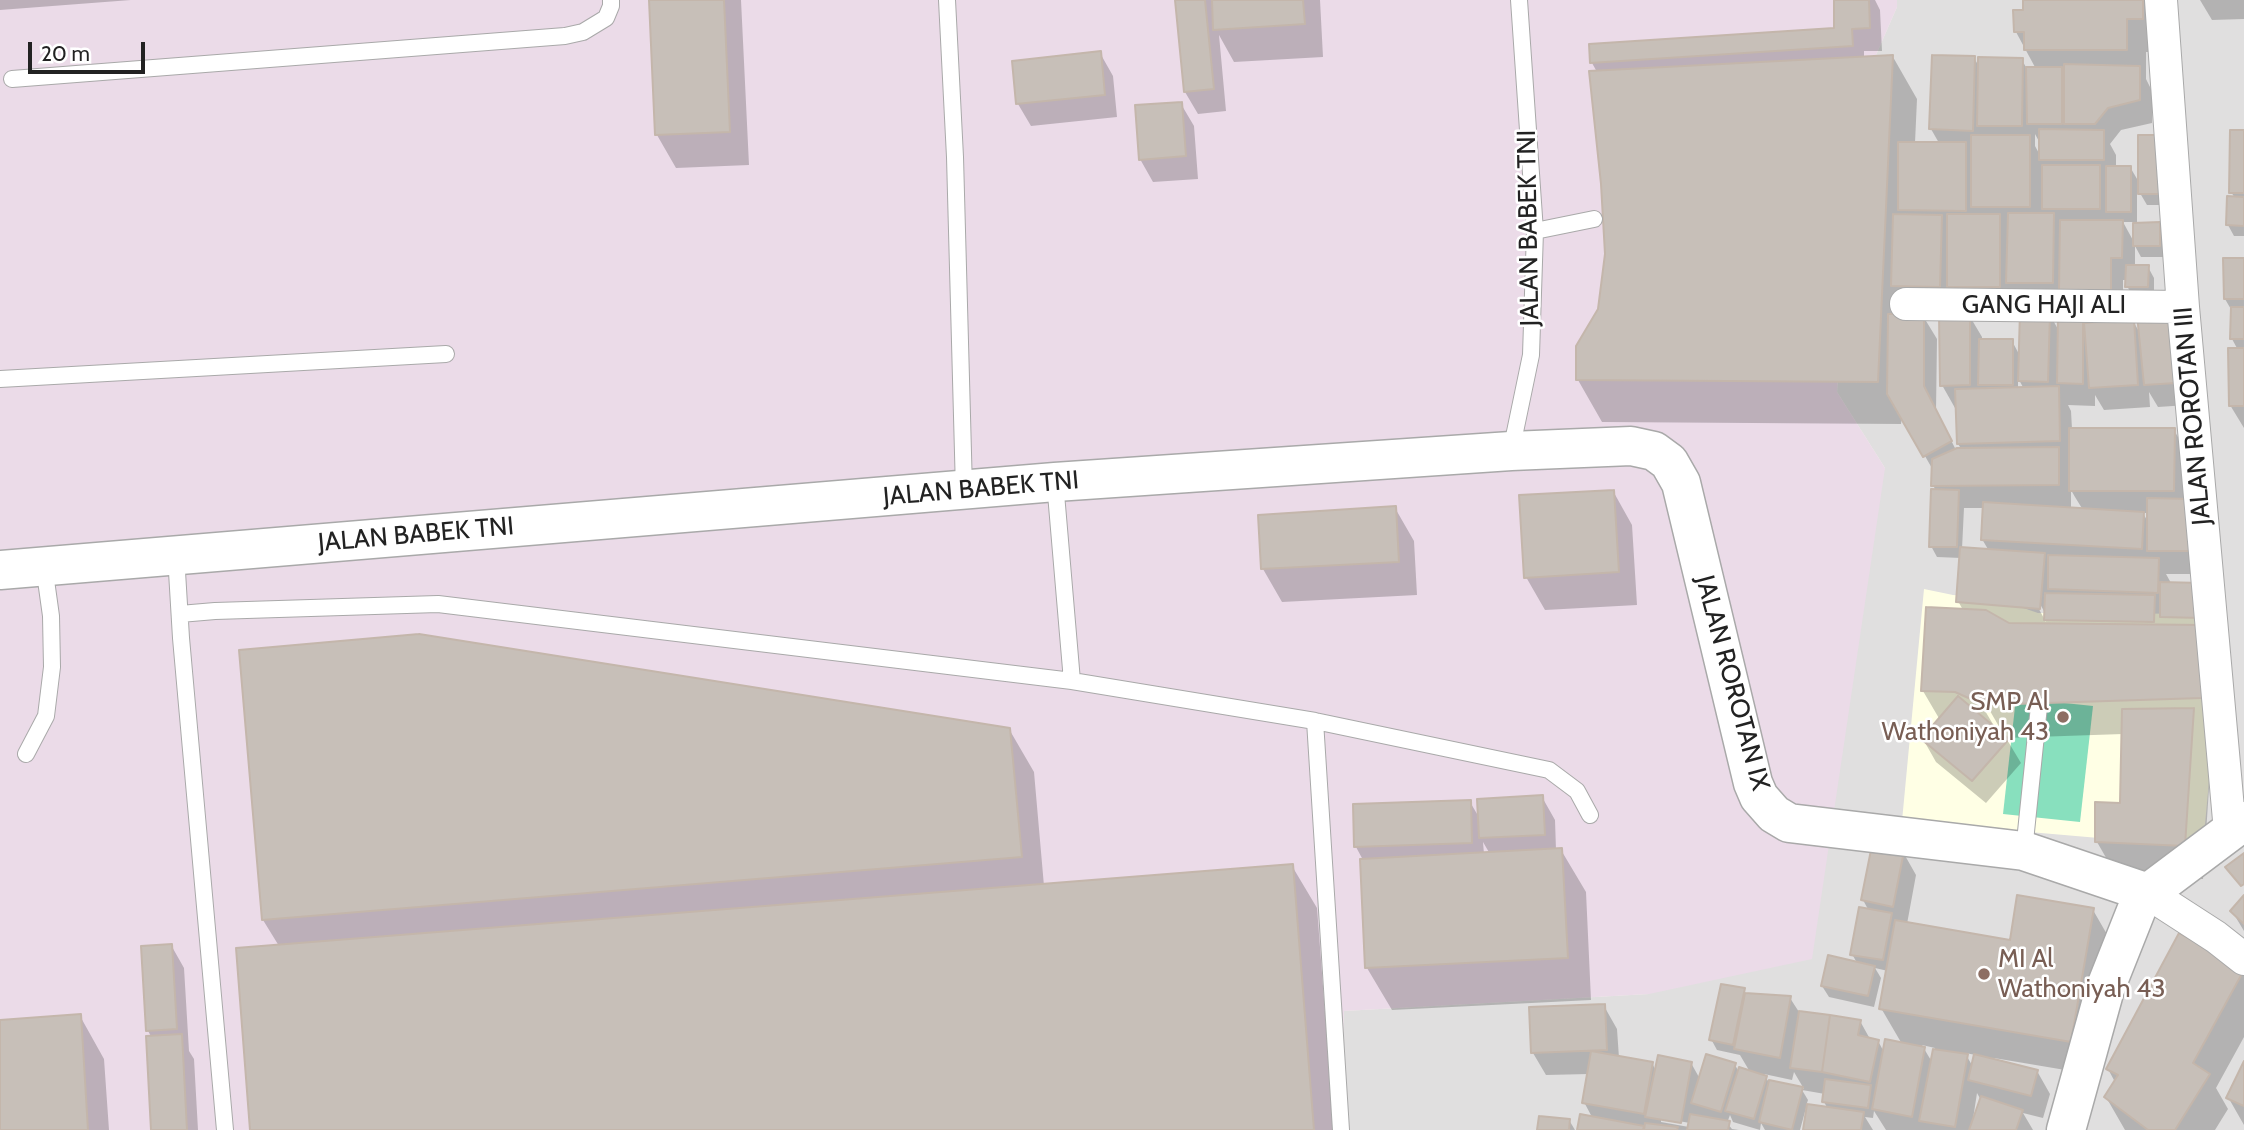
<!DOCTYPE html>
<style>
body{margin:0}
#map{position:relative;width:2244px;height:1130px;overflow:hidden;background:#f2efe9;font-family:Cabin,sans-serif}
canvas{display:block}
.scale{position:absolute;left:28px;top:42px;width:117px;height:32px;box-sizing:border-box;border:4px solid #222;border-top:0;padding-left:9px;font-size:21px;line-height:24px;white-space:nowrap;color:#222;-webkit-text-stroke:5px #fff;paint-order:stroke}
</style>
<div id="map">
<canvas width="2244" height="1130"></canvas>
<div class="scale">20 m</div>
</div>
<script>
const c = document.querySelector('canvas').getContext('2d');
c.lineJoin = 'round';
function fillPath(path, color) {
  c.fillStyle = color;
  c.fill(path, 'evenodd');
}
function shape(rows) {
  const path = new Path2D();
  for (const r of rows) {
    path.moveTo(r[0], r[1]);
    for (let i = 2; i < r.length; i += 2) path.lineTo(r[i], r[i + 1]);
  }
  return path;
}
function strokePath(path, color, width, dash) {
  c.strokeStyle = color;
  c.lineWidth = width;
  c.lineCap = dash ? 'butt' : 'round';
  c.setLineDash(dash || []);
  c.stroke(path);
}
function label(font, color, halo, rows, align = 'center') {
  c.font = font + ' Cabin,sans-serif';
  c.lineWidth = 5;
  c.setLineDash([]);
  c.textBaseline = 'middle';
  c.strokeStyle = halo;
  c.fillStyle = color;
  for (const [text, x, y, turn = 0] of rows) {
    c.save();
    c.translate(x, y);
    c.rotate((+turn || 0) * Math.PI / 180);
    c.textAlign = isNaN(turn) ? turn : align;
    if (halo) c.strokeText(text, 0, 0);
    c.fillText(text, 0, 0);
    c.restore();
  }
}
const residential = shape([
 [1897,0,2244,0,2244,1130,1340,1130,1344,1011,1649,994,1885,468,1837,392,1855,103,1897,7]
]);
const industrial = shape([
 [0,0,1897,0,1897,7,1855,103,1837,392,1885,468,1812,959,1649,994,1344,1011,1340,1130,0,1130]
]);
const education = shape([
 [1924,589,1953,595,1997,599,2038,613,2224,614,2203,847,1902,821]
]);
const pitch = shape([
 [2016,698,2093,706,2080,822,2003,814]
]);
const shadow = shape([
 [0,0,131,0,0,10],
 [651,0,741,0,749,165,676,168,657,135],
 [1177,0,1320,0,1323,57,1234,62,1219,35,1226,111,1198,114,1185,92],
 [1835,0,1875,0,1880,10,1882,51,1864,51,1864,58,1893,57,1917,99,1915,143,1939,143,1931,129,1974,58,1980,68,2022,60,2027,69,2036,69,2016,32,2025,11,2025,0,2150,0,2161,52,2146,52,2146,79,2151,89,2149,60,2162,58,2157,103,2152,93,2152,123,2121,130,2110,144,2116,155,2116,167,2130,167,2140,184,2140,136,2166,205,2147,205,2137,188,2137,224,2159,224,2166,235,2166,257,2141,257,2135,246,2135,267,2148,267,2154,278,2154,298,2133,297,2127,286,2127,280,2123,280,2123,313,2080,313,2087,324,2133,321,2141,335,2139,317,2188,405,2158,407,2149,392,2150,407,2104,410,2095,395,2095,406,2068,405,2071,411,2072,429,2174,430,2187,453,2202,574,2166,574,2171,583,2201,585,2212,743,2203,879,2116,875,2097,842,2122,804,2123,734,2006,738,2021,763,1986,803,1936,762,1923,739,1940,720,1923,691,1963,610,1958,601,1961,558,1937,557,1931,546,1936,491,1933,485,1933,470,1902,416,1901,424,1602,422,1578,380,1599,309,1607,254,1597,72,1592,63,1836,29],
 [2035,134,2041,145,2041,157,2035,146],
 [2123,222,2135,222,2135,244],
 [2012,289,2021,305,2060,315,2059,331,2049,313,2020,356,2012,341,1982,341,1982,337,1969,315,1942,385,1955,408,1957,408,1958,444,1962,450,1956,450,1936,411,1937,339,1923,316,2012,309],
 [2018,378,2024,389,2018,389],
 [2071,490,2075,497,2083,510,2071,509],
 [1964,508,1984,508,1982,539,1989,551,1962,549],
 [2143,513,2149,513,2149,524],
 [2038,600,2046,615,2046,622,2035,602],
 [1982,697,2005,737,1997,731,1978,699],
 [2200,0,2244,0,2244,19,2212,20],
 [1100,53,1113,76,1117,117,1031,126,1018,104],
 [1181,104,1194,126,1198,179,1153,182,1140,159],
 [2244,132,2244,236,2234,236,2228,225,2235,198,2231,192],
 [2225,260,2244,261,2244,428,2230,405,2238,350,2232,339,2232,311,2225,299],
 [1613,491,1632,525,1637,605,1545,610,1526,577],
 [1395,508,1414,541,1417,595,1282,602,1263,569],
 [240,651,1009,729,1034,772,1044,886,1292,866,1317,908,1334,1130,252,1130,279,946,263,920],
 [1542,797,1555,820,1556,850,1561,850,1586,892,1591,1000,1392,1010,1367,968,1363,860,1356,847,1470,802,1480,819],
 [1483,842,1490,854,1484,854],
 [1903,852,1916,875,1907,924,2011,942,2093,910,2112,943,2089,1074,1994,1058,1993,1060,2037,1071,2050,1094,2043,1118,2023,1113,2033,1130,1886,1130,1874,1111,1873,1118,1865,1117,1873,1130,1805,1130,1808,1109,1806,1108,1800,1130,1765,1130,1761,1123,1760,1130,1733,1122,1730,1115,1727,1123,1732,1129,1739,1130,1578,1130,1593,1119,1584,1102,1589,1074,1546,1075,1533,1053,1604,1006,1617,1029,1619,1058,1652,1063,1656,1071,1691,1063,1700,1079,1735,1065,1739,1072,1750,1072,1740,1055,1717,1050,1711,1039,1743,990,1747,995,1790,998,1799,1012,1860,1021,1870,1039,1878,1041,1884,1052,1902,1044,1881,1008,1888,971,1875,968,1881,978,1874,1007,1829,997,1822,986,1857,963,1852,954,1869,911,1863,900],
 [1922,1045,1935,1048,1932,1062,1926,1052],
 [1965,1053,1976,1055,1973,1067],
 [1794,1072,1804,1089,1768,1081,1764,1074,1792,1080],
 [1802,1090,1825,1094,1824,1102,1828,1109,1806,1106,1808,1100],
 [1977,1093,1981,1100,1975,1119,1973,1119],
 [1661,1118,1690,1123,1689,1127,1661,1122],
 [2244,898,2244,931,2232,911],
 [171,945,184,968,189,1051,194,1059,198,1130,152,1130,152,1038,148,1031],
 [2244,970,2244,1037,2216,1088,2228,1109,2215,1130,2125,1130,2106,1097,2115,1082,2108,1069],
 [80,1016,104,1059,109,1130,0,1130,0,1021],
 [2244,1065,2244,1125,2228,1097],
 [1569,1120,1575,1130,1539,1130]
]);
const building = shape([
 [649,0,724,0,730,132,655,135,649,0],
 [1175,0,1205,0,1214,89,1184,92,1175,0],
 [1212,0,1303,0,1305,24,1213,30,1212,0],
 [1834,0,1869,0,1870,28,1852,29,1853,46,1590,63,1589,44,1834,28,1834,0],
 [2023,0,2143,0,2143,19,2127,19,2127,50,2024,50,2024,32,2014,32,2013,10,2023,10,2023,0],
 [1101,51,1105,95,1016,104,1012,61,1101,51],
 [1893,55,1878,382,1576,380,1576,346,1598,309,1605,254,1601,184,1589,71,1893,55],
 [1932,55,1975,56,1973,131,1929,129,1932,55],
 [1978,57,2023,58,2022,126,1977,126,1978,57],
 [2064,64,2140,66,2140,100,2108,108,2095,124,2064,124,2064,64],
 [2026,67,2062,67,2062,124,2027,124,2026,67],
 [1182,102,1186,156,1139,160,1135,105,1182,102],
 [2039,129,2104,130,2104,160,2039,160,2039,129],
 [2230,130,2244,130,2244,193,2229,193,2230,130],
 [1971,135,2030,135,2030,207,1971,207,1971,135],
 [2138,135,2160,135,2161,194,2138,194,2138,135],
 [1898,142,1966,142,1966,211,1898,210,1898,142],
 [2042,165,2100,165,2100,209,2042,209,2042,165],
 [2106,166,2131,166,2131,212,2106,212,2106,166],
 [2227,196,2244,197,2244,226,2226,225,2227,196],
 [2008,213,2054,213,2053,283,2006,283,2008,213],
 [1893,214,1942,215,1940,287,1891,286,1893,214],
 [1947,214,2000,214,2000,287,1947,287,1947,214],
 [2060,220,2123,220,2122,258,2111,258,2111,290,2059,290,2060,220],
 [2160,222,2160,246,2133,246,2133,223,2160,222],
 [2223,258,2244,258,2244,299,2224,299,2223,258],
 [2126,265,2149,265,2148,287,2125,287,2126,265],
 [2231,307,2244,307,2244,339,2230,339,2231,307],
 [2020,311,2050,312,2048,382,2018,381,2020,311],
 [2169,312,2176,383,2144,385,2137,315,2169,312],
 [1970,313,1970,385,1940,386,1939,314,1970,313],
 [1888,314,1924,314,1924,386,1952,441,1923,457,1887,394,1888,314],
 [2058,314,2083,314,2083,384,2057,383,2058,314],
 [2134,319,2138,385,2089,388,2084,323,2134,319],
 [1979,339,2013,339,2013,385,1978,385,1979,339],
 [2228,348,2244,348,2244,406,2229,406,2228,348],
 [2059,386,2060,441,1957,444,1955,389,2059,386],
 [2069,428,2175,428,2174,491,2069,491,2069,428],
 [2059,447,2059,485,1931,486,1932,459,1957,448,2059,447],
 [1931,489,1959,490,1957,547,1929,547,1931,489],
 [1614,490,1619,572,1524,578,1519,495,1614,490],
 [2147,498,2191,499,2190,551,2147,551,2147,498],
 [1983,502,2144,512,2142,549,1981,540,1983,502],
 [1396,506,1399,562,1261,569,1258,515,1396,506],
 [1960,547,2045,553,2040,609,1956,602,1960,547],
 [2048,555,2159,558,2158,593,2048,589,2048,555],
 [2160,582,2202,583,2202,618,2160,617,2160,582],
 [2045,593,2155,595,2154,622,2044,620,2045,593],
 [1926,607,1986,610,2009,623,2203,625,2202,698,1984,705,1955,692,1921,691,1926,607],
 [419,634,1010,728,1022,857,262,920,239,650,419,634],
 [1958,696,2009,739,1972,781,1921,739,1958,696],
 [2194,708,2185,846,2095,842,2095,802,2120,803,2122,709,2194,708],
 [1543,795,1545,835,1479,838,1477,799,1543,795],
 [1471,800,1472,843,1354,847,1353,804,1471,800],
 [1872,845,1904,851,1893,907,1861,900,1872,845],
 [1562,848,1568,958,1365,968,1360,859,1562,848],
 [2244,853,2244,884,2241,886,2225,867,2244,853],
 [1293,864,1314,1130,250,1130,236,948,1293,864],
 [2017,895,2094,908,2071,1042,1879,1009,1895,920,2010,940,2017,895],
 [2244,895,2244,924,2230,911,2244,895],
 [1859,907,1892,913,1883,960,1850,955,1859,907],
 [2179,933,2244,968,2244,970,2193,1063,2210,1074,2175,1130,2148,1130,2104,1097,2118,1075,2106,1069,2179,933],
 [172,944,177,1029,146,1031,141,946,172,944],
 [1828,955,1875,966,1868,996,1821,986,1828,955],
 [1721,984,1745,988,1733,1045,1709,1040,1721,984],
 [1745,993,1791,996,1780,1058,1734,1049,1745,993],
 [1605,1004,1607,1050,1531,1053,1529,1007,1605,1004],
 [1799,1011,1830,1015,1822,1072,1790,1068,1799,1011],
 [81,1014,88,1130,0,1130,0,1020,81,1014],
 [1830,1015,1861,1020,1858,1035,1879,1040,1870,1082,1822,1072,1830,1015],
 [182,1034,187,1130,151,1130,146,1036,182,1034],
 [1885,1039,1925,1047,1912,1117,1872,1109,1885,1039],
 [1933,1049,1968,1054,1955,1127,1919,1121,1933,1049],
 [1591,1051,1653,1062,1644,1114,1582,1103,1591,1051],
 [1706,1054,1736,1063,1721,1112,1691,1103,1706,1054],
 [1974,1054,2038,1070,2031,1096,1968,1080,1974,1054],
 [1658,1055,1692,1062,1681,1123,1645,1117,1658,1055],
 [2244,1061,2244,1106,2226,1098,2244,1061],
 [1739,1067,1767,1076,1754,1119,1725,1111,1739,1067],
 [1825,1079,1871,1085,1868,1108,1822,1102,1825,1079],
 [1769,1080,1803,1087,1792,1130,1759,1122,1769,1080],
 [1981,1096,2023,1110,2016,1130,1969,1130,1981,1096],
 [1807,1104,1864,1112,1861,1130,1803,1130,1807,1104],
 [1580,1114,1644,1126,1643,1130,1577,1130,1580,1114],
 [1690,1114,1730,1121,1728,1130,1687,1130,1690,1114],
 [1539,1116,1570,1119,1569,1130,1537,1130,1539,1116],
 [1645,1123,1678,1127,1677,1130,1644,1130,1645,1123]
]);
const service = shape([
 [947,0,955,157,964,490],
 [12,79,565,36,583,32,606,18,611,6,611,0],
 [1535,231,1594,219],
 [0,379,446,354],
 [1511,451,1531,355,1535,231,1519,0],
 [1055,482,1072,681],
 [176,555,181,638,225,1130],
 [180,614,215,611,438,604,1072,681,1315,721,1549,770,1577,791,1590,815],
 [1315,721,1341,1130],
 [26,754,46,716,52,667,51,616,44,566],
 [2024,851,2039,706]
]);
const minor = shape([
 [2161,0,2183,307,2230,831],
 [1906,304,2183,307],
 [2148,893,2216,937,2244,959]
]);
const tertiary = shape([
 [0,570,1055,482,1511,451,1631,446,1654,451,1669,462,1681,483,1753,783,1759,797,1774,814,1789,823,2024,851,2148,893],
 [2066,1130,2105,989,2138,906,2148,893,2244,821]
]);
const markers = [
 [2063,717,7,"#8d6e63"],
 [1984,974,7,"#8d6e63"]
];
const streetNames = [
 ["JALAN BABEK TNI",1529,228,-91],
 ["GANG HAJI ALI",2044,305],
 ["JALAN ROROTAN III",2193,416,-95],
 ["JALAN BABEK TNI",981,489,-5],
 ["JALAN BABEK TNI",416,535,-5],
 ["JALAN ROROTAN IX",1732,683,75]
];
const educationNames = [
 ["SMP Al",2049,702],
 ["Wathoniyah 43",2049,732],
 ["MI Al",1998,959,"left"],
 ["Wathoniyah 43",1998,989,"left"]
];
fillPath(residential, '#e0dfdf');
fillPath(industrial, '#ebdbe8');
fillPath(education, '#ffffe5');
fillPath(pitch, '#88e0be');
fillPath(shadow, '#0003');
fillPath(building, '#c7bfb8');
strokePath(building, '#c4b6ab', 2);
strokePath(service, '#a9a9a9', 18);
strokePath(minor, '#a9a9a9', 34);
strokePath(tertiary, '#a9a9a9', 41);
strokePath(service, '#fff', 16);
strokePath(minor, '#fff', 32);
strokePath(tertiary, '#fff', 38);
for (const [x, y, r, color] of markers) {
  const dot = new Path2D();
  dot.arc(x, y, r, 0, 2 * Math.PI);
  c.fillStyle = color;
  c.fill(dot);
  strokePath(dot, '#fff', 2.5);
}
label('26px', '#222', '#fff', streetNames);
label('26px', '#785e54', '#fff', educationNames, 'right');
</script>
